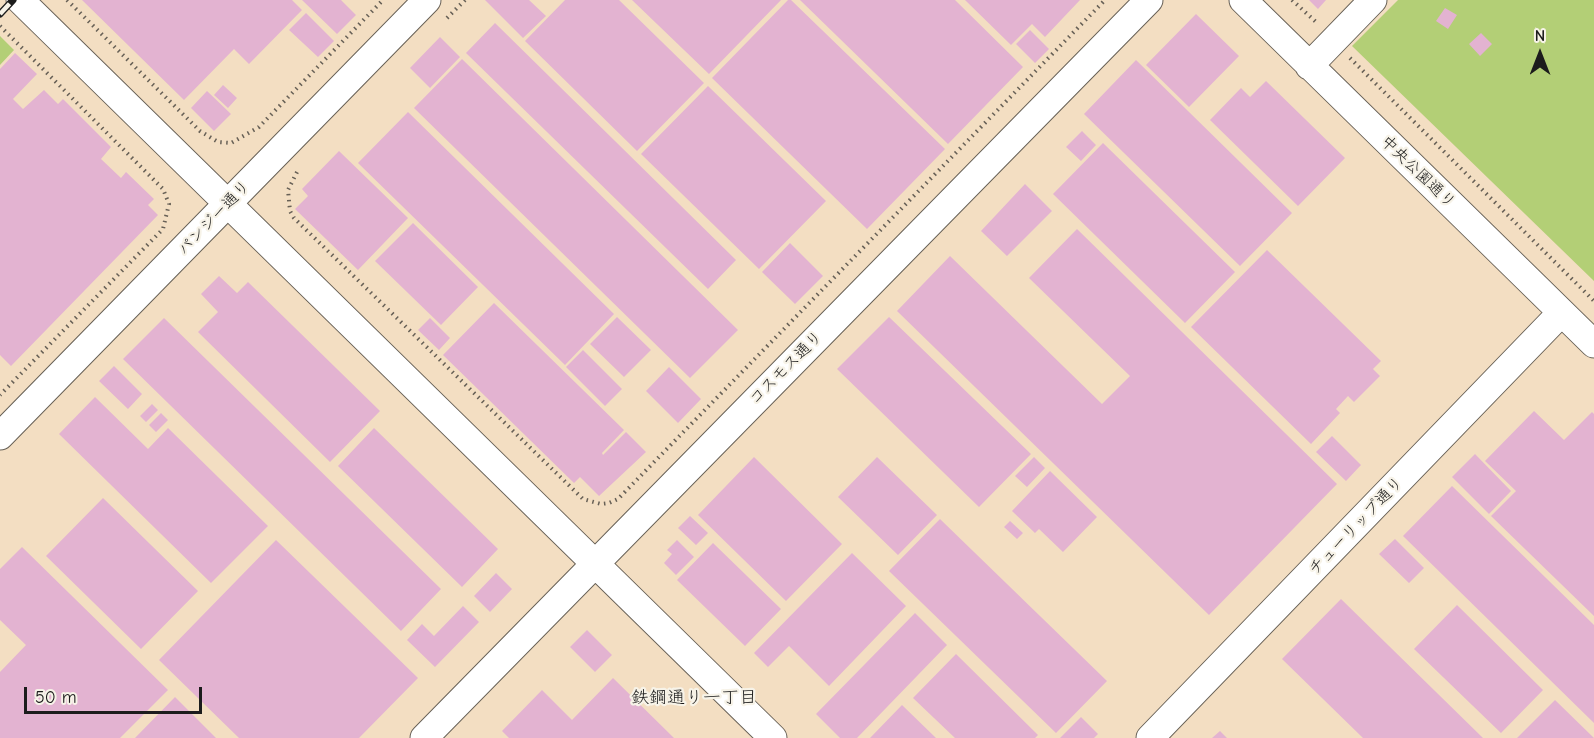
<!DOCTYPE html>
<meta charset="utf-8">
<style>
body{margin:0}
#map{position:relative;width:1594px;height:738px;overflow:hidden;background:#f3dec2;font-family:"Comic Neue",sans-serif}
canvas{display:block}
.north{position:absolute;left:1510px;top:24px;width:60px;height:60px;-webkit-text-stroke:4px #f7f3e8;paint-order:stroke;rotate:0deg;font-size:16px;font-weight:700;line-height:24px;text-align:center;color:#1c1c1c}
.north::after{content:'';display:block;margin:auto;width:21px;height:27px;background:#1c1c1c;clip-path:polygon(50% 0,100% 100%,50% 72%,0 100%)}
.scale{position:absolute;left:24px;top:687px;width:178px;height:27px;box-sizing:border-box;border:3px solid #1c1c1c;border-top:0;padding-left:8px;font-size:18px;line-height:21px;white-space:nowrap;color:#1c1c1c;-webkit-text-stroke:4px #f7f3e8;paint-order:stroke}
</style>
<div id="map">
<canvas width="1594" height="738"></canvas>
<div class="north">N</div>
<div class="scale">50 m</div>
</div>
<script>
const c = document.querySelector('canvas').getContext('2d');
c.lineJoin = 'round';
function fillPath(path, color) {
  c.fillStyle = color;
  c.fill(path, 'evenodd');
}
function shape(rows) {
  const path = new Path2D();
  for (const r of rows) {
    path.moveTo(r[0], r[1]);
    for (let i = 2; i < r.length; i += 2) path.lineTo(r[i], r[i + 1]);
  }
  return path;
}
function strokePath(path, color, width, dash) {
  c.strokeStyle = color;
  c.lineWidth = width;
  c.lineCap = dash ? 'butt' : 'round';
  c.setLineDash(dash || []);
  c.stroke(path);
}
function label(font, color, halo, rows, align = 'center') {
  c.font = font + ' "Comic Neue","Klee One",sans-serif';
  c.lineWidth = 4.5;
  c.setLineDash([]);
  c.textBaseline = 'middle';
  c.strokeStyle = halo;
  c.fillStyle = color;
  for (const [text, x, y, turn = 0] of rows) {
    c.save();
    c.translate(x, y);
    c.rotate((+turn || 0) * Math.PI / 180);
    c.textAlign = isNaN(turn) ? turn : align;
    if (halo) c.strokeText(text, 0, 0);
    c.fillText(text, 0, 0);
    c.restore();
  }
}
const green = shape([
 [1398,0,1594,0,1594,281,1352,46],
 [0,36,14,50,0,65]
]);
const building = shape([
 [82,0,292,0,302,10,249,64,234,49,184,100],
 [302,0,341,0,356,15,337,34],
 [485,0,529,0,546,16,523,38],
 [565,0,619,0,704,83,637,151,525,41],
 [632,0,781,0,709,74],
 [788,0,791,0,945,149,867,229,712,78],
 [800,0,955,0,1023,67,948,144],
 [965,0,1080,0,1045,37,1032,24,1011,45],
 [1309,0,1326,0,1318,9],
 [1445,8,1457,15,1448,29,1436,21],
 [306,13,334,41,318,57,289,30],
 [1196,14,1239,56,1189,107,1146,65],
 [495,23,736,260,708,289,466,53],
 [1030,30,1049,49,1035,63,1016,44],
 [1481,33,1492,44,1480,56,1469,44],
 [440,37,460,57,430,88,410,68],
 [15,53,37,74,13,99,23,109,44,90,58,104,63,99,111,147,101,159,121,178,126,172,154,199,148,205,158,215,11,366,0,355,0,69],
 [462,59,738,330,690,378,414,108],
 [1136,60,1292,213,1240,266,1084,114],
 [1266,81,1345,158,1298,206,1210,120,1241,88,1250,97],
 [223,85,237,98,228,108,214,95],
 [708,86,826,201,759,269,641,154],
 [207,91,231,114,214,131,191,108],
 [408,112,614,314,565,365,358,163],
 [1082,131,1096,145,1081,161,1066,147],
 [1103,143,1235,272,1185,323,1053,194],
 [339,151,408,218,358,270,295,209,308,196,302,189],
 [1025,184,1052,211,1007,256,981,231],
 [413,223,478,287,441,325,375,261],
 [1077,229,1337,484,1209,615,897,311,950,256,1102,404,1130,376,1029,278],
 [790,243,823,276,795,304,762,272],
 [1267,250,1381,361,1373,369,1380,376,1354,402,1348,396,1336,409,1340,413,1311,444,1191,327],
 [219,276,237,293,248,282,380,411,330,462,198,332,218,312,201,294],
 [494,303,624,430,602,453,603,455,626,432,646,452,599,496,580,477,574,483,443,355],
 [617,317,651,350,624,377,590,344],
 [889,317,1031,454,979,507,837,369],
 [164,318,441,589,401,631,123,359],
 [430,318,450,338,439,350,418,330],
 [583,350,622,389,605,406,566,367],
 [114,366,142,394,128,409,99,381],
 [669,367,701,399,678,423,646,391],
 [95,397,148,449,168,428,268,526,211,583,59,434],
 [152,404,158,410,146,422,140,416],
 [1534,411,1564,440,1592,412,1594,414,1594,616,1491,516,1516,491,1485,461],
 [161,413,168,420,156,432,149,425],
 [374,428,498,549,462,587,338,466],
 [1332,436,1361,465,1346,481,1316,452],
 [1475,454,1511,491,1489,514,1452,477],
 [754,457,842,544,786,601,698,515],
 [877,457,937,515,898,555,838,497],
 [1034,457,1045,468,1027,487,1015,476],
 [1050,471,1097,517,1063,552,1039,529,1035,533,1012,511],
 [1452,486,1594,625,1594,723,1403,536],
 [103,498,198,591,141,649,46,556],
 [690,516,708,533,696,545,678,528],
 [940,519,1107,681,1056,733,889,571],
 [1010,521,1023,533,1017,539,1004,527],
 [1395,539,1424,568,1409,583,1379,554],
 [276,540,418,678,359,738,239,738,159,660],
 [677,540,694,557,676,575,664,563,672,554,667,550],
 [713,543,781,609,745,646,677,580],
 [22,547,168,690,120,738,0,738,0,672,26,645,0,620,0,569],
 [852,553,906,606,829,686,789,646,768,667,754,653],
 [496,573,512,589,490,612,474,596],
 [1341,599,1483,738,1363,738,1282,659],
 [1457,605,1543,690,1501,733,1414,649],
 [463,606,479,622,435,667,407,640,422,624,434,636],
 [915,613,947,645,857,738,840,738,816,714],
 [587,630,612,655,595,672,570,647],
 [956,654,1038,735,1035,738,955,738,913,698],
 [613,678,674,738,509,738,502,731,542,690,572,720],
 [175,697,216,738,135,738],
 [1555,700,1594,738,1517,738],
 [902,705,936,738,870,738],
 [1081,717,1098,734,1094,738,1060,738],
 [1220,731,1227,738,1212,738]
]);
const path = shape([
 [67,0,200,131,218,142,231,143,259,127,383,0],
 [1292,0,1316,22],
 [447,18,465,0],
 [0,26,163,189,169,204,163,229,0,395],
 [1350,58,1594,301],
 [297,172,288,190,290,211,294,218,583,499,601,504,609,503,618,499,1105,0]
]);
const minor = shape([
 [20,0,773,738],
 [1243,0,1594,344],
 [1309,66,1373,0],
 [0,436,427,0],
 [424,738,1149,0],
 [1150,738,1561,313]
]);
const rail = shape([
 [0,14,13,0]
]);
const streetNames = [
 ["中央公園通り",1418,172,44],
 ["パンジー通り",214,218,-46],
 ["コスモス通り",786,368,-45],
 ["チューリップ通り",1356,526,-46]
];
const neighbourhoodNames = [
 ["鉄鋼通り一丁目",694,698]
];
fillPath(green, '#b3cf76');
fillPath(building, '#e3b3d1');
strokePath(minor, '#676056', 29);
strokePath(path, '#676056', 4, [1.5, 4.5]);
strokePath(minor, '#fff', 27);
strokePath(rail, '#1c1c1c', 7);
strokePath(rail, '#f7f3e8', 4.5, [14]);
label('16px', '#1c1c1c', '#f7f3e8', streetNames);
label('18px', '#1c1c1c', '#f7f3e8', neighbourhoodNames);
</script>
